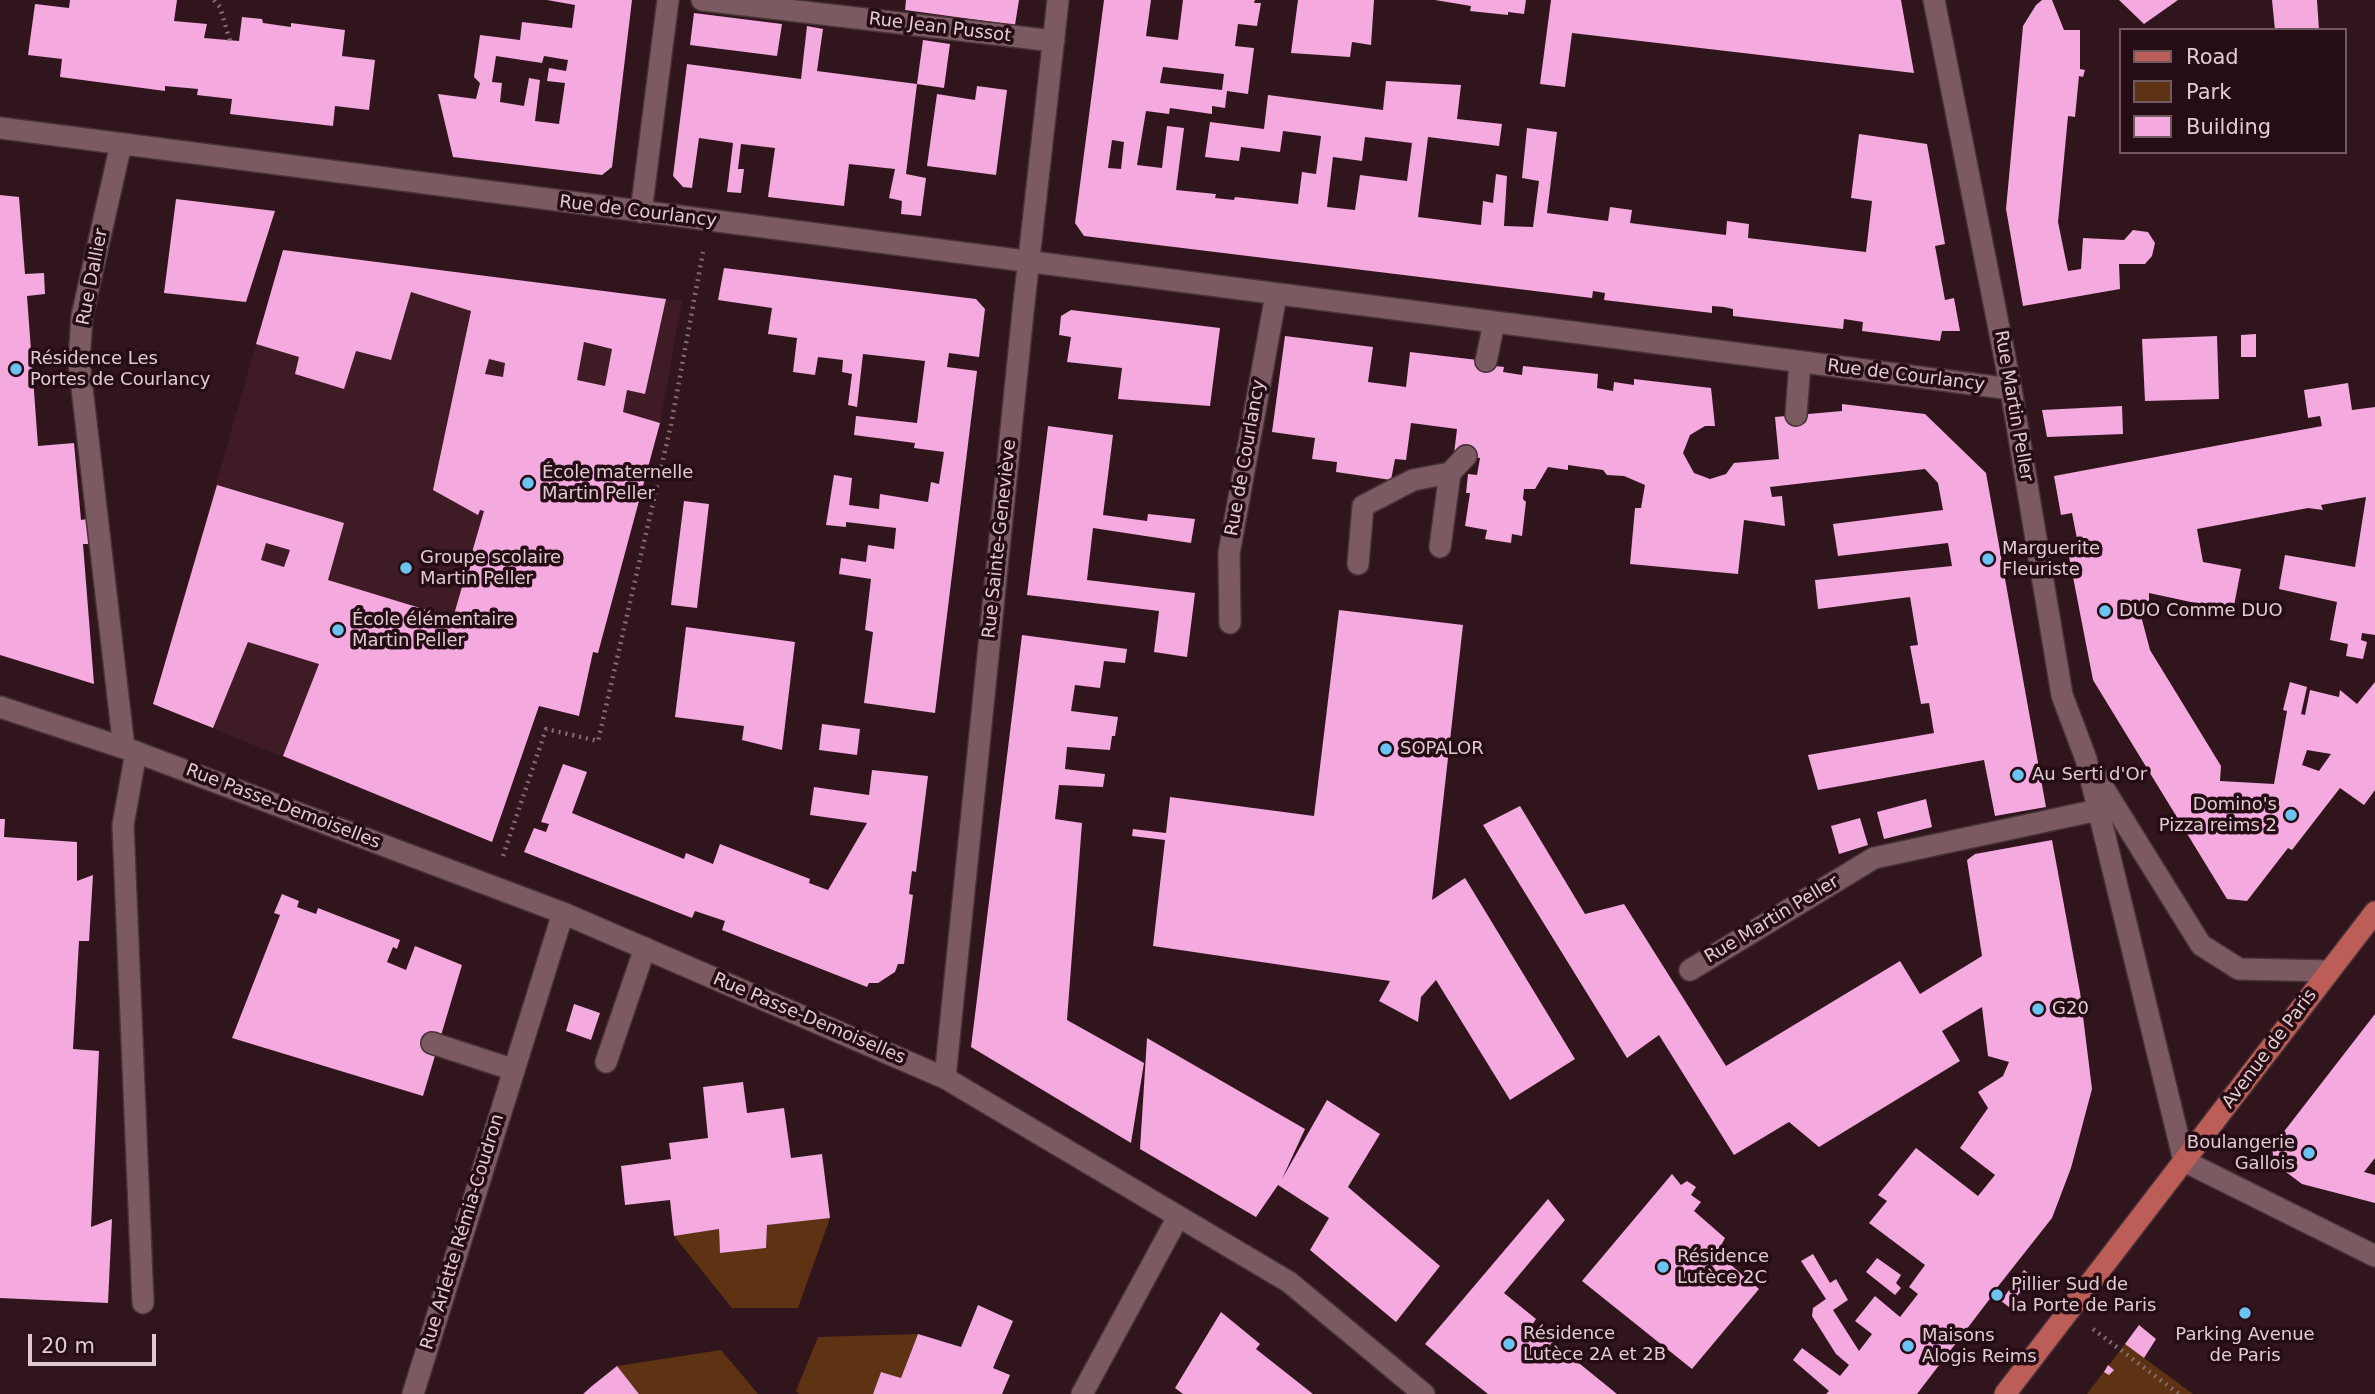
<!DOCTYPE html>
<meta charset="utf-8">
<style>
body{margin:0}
#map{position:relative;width:2375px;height:1394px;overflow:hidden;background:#31151d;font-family:"DejaVu Sans",sans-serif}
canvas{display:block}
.legend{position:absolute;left:2119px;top:28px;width:228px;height:126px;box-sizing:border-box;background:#260c14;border:2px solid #70595f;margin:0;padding:9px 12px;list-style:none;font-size:21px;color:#e0ccd0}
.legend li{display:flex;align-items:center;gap:14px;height:35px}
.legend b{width:35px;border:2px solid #70595f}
.scale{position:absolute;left:28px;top:1334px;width:128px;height:32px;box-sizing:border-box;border:4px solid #e0ccd0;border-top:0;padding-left:9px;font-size:21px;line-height:24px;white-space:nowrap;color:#e0ccd0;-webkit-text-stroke:5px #260c14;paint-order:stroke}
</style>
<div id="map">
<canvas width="2375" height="1394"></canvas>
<ul class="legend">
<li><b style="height:9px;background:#bc5e57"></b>Road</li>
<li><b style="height:19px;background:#5d3313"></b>Park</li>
<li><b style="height:19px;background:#f4a9df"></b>Building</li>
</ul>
<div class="scale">20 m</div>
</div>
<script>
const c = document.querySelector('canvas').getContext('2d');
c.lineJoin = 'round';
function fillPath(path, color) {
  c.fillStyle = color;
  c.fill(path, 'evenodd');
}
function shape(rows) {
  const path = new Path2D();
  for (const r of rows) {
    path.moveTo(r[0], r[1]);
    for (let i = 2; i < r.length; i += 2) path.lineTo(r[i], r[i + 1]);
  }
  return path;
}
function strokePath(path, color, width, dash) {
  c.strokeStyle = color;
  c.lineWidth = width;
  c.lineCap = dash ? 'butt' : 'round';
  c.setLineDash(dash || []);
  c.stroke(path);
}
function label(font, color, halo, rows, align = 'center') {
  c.font = font + ' "DejaVu Sans",sans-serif';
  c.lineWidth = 7;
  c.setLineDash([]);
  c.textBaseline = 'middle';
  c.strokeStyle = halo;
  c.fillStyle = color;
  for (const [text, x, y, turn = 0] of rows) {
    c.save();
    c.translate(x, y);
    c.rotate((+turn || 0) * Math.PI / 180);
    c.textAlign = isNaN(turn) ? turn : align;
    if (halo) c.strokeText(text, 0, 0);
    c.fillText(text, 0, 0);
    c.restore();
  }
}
const built = shape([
 [283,250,682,301,660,423,598,653,593,652,579,716,539,706,492,842,153,704]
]);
const green = shape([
 [830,1218,798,1308,732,1308,674,1236,719,1229,720,1253,766,1248,767,1225],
 [918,1334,901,1378,881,1372,873,1394,799,1394,796,1391,818,1337],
 [2125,1344,2193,1394,2087,1394],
 [721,1350,758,1394,639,1394,617,1366]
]);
const building = shape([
 [70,0,177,0,174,21,207,24,204,38,239,41,242,17,262,19,263,23,291,27,291,23,345,30,342,56,375,60,369,110,335,106,333,126,230,114,232,99,197,95,198,89,165,86,165,91,60,77,62,59,28,55,35,4,69,8],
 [547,0,632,0,612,167,602,175,453,157,438,94,476,99,480,83,474,77,480,35,520,40,522,22,572,28,575,5],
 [496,56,542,63,544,56,568,60,566,71,549,68,547,81,565,83,559,124,535,121,540,80,529,78,524,106,500,102,502,83,492,82],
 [906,0,1019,0,1015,25,905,10],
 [1104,0,1151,0,1146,36,1178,40,1183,0,1255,0,1254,3,1261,3,1257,26,1238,24,1235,46,1254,48,1248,94,1227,91,1225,108,1212,106,1212,114,1170,108,1169,114,1146,111,1137,165,1162,168,1167,126,1184,128,1176,190,1216,194,1215,198,1234,200,1235,197,1298,204,1302,172,1316,174,1321,136,1283,131,1280,152,1241,147,1239,161,1205,157,1210,122,1264,129,1268,95,1383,110,1386,81,1461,85,1457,119,1502,124,1499,146,1428,137,1418,217,1481,225,1483,201,1493,203,1496,174,1507,176,1504,226,1533,227,1539,181,1522,178,1527,128,1557,132,1547,213,1608,221,1610,207,1632,210,1630,223,1726,235,1727,221,1749,224,1748,238,1866,252,1872,201,1851,198,1859,134,1927,144,1945,244,1935,246,1945,300,1954,298,1960,331,1942,331,1940,341,1862,331,1863,322,1844,319,1843,329,1733,316,1733,309,1724,307,1712,306,1712,313,1604,300,1605,293,1593,291,1592,298,1084,236,1075,223],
 [1163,67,1224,74,1222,90,1160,83],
 [1365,137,1412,143,1407,181,1360,175,1355,210,1327,207,1333,157,1362,161],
 [1112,140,1124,142,1121,169,1108,168],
 [1298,0,1374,0,1371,45,1352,42,1350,57,1291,53],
 [1435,0,1526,0,1524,14,1508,12,1508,15,1470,11,1471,6],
 [1551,0,1901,0,1914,73,1572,33,1565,87,1540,84],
 [2042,0,2052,0,2064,30,2080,30,2080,69,2085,70,2083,77,2079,76,2075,117,2068,116,2058,222,2068,271,2081,269,2083,238,2124,240,2133,230,2148,232,2155,243,2152,256,2145,264,2119,264,2120,289,2023,306,2006,209,2023,26,2036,5],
 [2119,0,2178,0,2144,24],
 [2272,0,2317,0,2319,30,2275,30],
 [694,13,782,24,777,56,690,45],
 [807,26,823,29,817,71,917,84,906,174,926,178,921,216,901,214,902,201,889,198,895,169,849,164,844,206,768,197,775,148,741,144,738,169,744,169,741,193,727,192,733,143,699,138,692,188,683,187,673,176,687,64,801,79],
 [923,40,950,44,944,88,917,84],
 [977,86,1007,90,996,175,927,166,937,94,975,100],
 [0,195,19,197,25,274,44,273,45,294,27,296,38,446,74,443,81,520,93,518,94,544,83,544,94,684,0,655],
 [176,199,275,211,246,302,164,293],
 [283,250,666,299,645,394,627,390,623,412,660,423,598,653,593,652,579,716,539,706,492,842,283,756,319,664,248,642,213,728,153,704,217,485,344,523,328,580,453,618,484,511,480,510,478,515,433,490,471,311,411,292,391,360,356,351,344,389,295,374,299,357,256,344],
 [584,342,612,349,605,386,577,380],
 [489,359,505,363,503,377,485,374],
 [266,543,290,550,284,567,261,560],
 [724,268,976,299,985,309,979,357,949,353,947,367,977,371,935,713,864,703,873,632,865,630,871,579,839,574,841,558,866,562,868,545,894,549,896,528,846,522,846,527,826,525,834,475,852,478,849,505,879,509,880,494,928,502,931,482,939,484,944,452,914,448,915,443,854,435,856,416,917,423,925,361,863,354,857,407,848,405,852,374,842,372,843,360,818,357,815,375,793,372,797,338,768,334,772,308,718,300],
 [1071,310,1220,328,1210,406,1118,399,1122,368,1067,362,1071,337,1059,335,1061,316],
 [2256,334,2256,357,2241,357,2241,335],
 [1285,336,1373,347,1368,382,1406,387,1410,352,1486,361,1486,365,1504,367,1503,372,1522,375,1523,366,1598,374,1597,388,1613,391,1614,382,1634,385,1634,379,1711,388,1715,426,1705,426,1690,435,1683,453,1694,473,1710,479,1726,474,1734,463,1779,459,1775,417,1842,411,1842,404,1925,414,1986,473,2046,807,1995,816,1984,760,1818,790,1808,755,1934,733,1929,703,1921,704,1910,646,1918,645,1910,597,1818,609,1815,580,1952,566,1948,543,1838,556,1833,524,1943,510,1938,483,1925,469,1770,487,1772,497,1782,496,1785,526,1744,520,1738,574,1630,564,1635,508,1641,508,1645,485,1624,476,1607,475,1603,470,1568,465,1568,470,1548,467,1535,489,1524,489,1523,499,1526,502,1522,536,1512,534,1511,543,1485,539,1487,530,1465,526,1470,493,1466,493,1468,474,1477,475,1480,458,1454,454,1457,429,1411,423,1406,460,1395,459,1391,480,1336,472,1337,462,1312,459,1315,438,1272,432],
 [2217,336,2219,399,2145,401,2142,339],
 [2348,383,2352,410,2375,407,2375,635,2362,633,2361,640,2367,642,2363,659,2346,656,2348,644,2330,640,2337,602,2279,589,2285,555,2355,567,2366,497,2321,505,2323,510,2308,508,2197,529,2203,562,2241,569,2233,611,2149,593,2149,604,2140,612,2150,650,2221,766,2220,781,2274,784,2287,711,2283,710,2290,682,2307,687,2301,714,2305,715,2310,690,2339,697,2340,690,2357,704,2375,682,2375,790,2364,805,2340,788,2292,850,2288,848,2247,901,2227,899,2093,680,2067,546,2078,544,2072,513,2061,515,2054,476,2322,426,2320,416,2308,418,2304,390],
 [2307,750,2331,754,2319,771,2302,765],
 [2122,406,2123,434,2047,437,2042,410],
 [1048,426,1113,435,1103,515,1147,521,1148,514,1195,519,1191,543,1093,528,1087,580,1195,593,1187,657,1154,652,1159,611,1027,595],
 [684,501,709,504,697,608,671,605],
 [1339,610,1463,625,1432,900,1465,878,1575,1059,1510,1100,1436,980,1421,997,1418,1022,1379,1001,1390,981,1153,946,1165,840,1132,836,1133,829,1166,833,1170,797,1314,816],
 [686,627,795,642,782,750,742,740,744,726,675,717],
 [1022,635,1127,649,1125,663,1104,661,1100,688,1075,685,1071,711,1118,717,1115,736,1112,736,1110,750,1067,747,1065,769,1105,774,1103,787,1059,785,1055,819,1082,823,1067,1020,1144,1063,1131,1143,971,1047],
 [822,724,860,729,857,755,819,750],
 [563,764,587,772,572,813,684,859,686,853,713,864,720,844,810,879,809,883,828,890,867,823,810,815,814,787,869,795,872,770,928,776,916,872,912,871,909,894,913,895,904,964,898,964,895,972,878,983,869,983,867,987,722,930,725,921,695,911,692,918,524,852,534,828,546,832,549,824,541,822],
 [1926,799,1932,827,1884,839,1877,812],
 [1520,806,1585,914,1624,904,1726,1066,1900,961,1920,994,1982,956,1967,860,1975,854,2052,840,2080,992,2092,1089,2071,1168,2052,1218,1996,1289,2002,1294,1998,1300,1992,1296,1917,1394,1826,1394,1829,1391,1793,1360,1802,1348,1840,1376,1849,1365,1836,1354,1812,1316,1813,1308,1826,1299,1801,1261,1813,1254,1830,1283,1836,1279,1848,1300,1833,1310,1859,1351,1872,1334,1855,1321,1875,1296,1900,1317,1918,1294,1909,1287,1925,1265,1869,1223,1887,1201,1878,1195,1916,1148,1978,1196,1995,1175,1960,1148,1988,1108,1978,1092,2003,1076,2009,1062,1988,1056,1982,1007,1942,1031,1960,1061,1819,1147,1789,1122,1734,1155,1659,1035,1627,1058,1483,825],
 [1860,818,1868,845,1839,854,1831,826],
 [0,819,5,819,4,837,77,842,77,881,93,875,89,941,79,941,73,1049,99,1051,91,1227,112,1219,108,1303,0,1298],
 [282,894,299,901,297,907,316,914,318,908,400,940,397,949,393,947,387,962,406,970,415,946,462,965,423,1096,232,1038,280,915,274,913],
 [574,1004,600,1013,591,1040,566,1031],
 [2375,1014,2375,1158,2364,1172,2375,1175,2375,1203,2302,1184,2274,1163,2272,1147],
 [1147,1038,1305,1129,1282,1179,1327,1100,1380,1134,1348,1187,1440,1266,1396,1322,1310,1250,1329,1218,1278,1185,1256,1217,1140,1149],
 [743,1082,747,1113,784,1108,791,1158,822,1154,830,1218,767,1225,766,1248,720,1253,719,1229,674,1236,670,1200,625,1205,621,1166,671,1159,669,1143,708,1138,703,1087],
 [1672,1174,1681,1185,1687,1181,1696,1187,1691,1195,1701,1202,1694,1211,1725,1238,1717,1253,1759,1289,1692,1369,1582,1281],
 [1548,1199,1565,1220,1504,1293,1536,1319,1532,1325,1617,1394,1488,1394,1425,1344],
 [1877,1258,1901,1275,1896,1283,1901,1288,1895,1295,1866,1272],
 [2024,1270,2032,1276,2009,1307,2001,1301],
 [978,1305,1013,1321,993,1368,1010,1375,1002,1394,873,1394,881,1372,901,1378,918,1334,961,1347],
 [1221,1312,1260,1344,1256,1349,1313,1394,1183,1394,1175,1388],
 [2139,1325,2156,1339,2144,1358,2125,1344],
 [2108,1365,2114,1370,2109,1375,2104,1372],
 [617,1366,639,1394,583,1394,592,1386]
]);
const path = shape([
 [214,0,220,7,230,41],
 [503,856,546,729,598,741,671,425,703,252],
 [2093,1329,2179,1394]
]);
const lane = shape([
 [1486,361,1494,323],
 [1796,415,1800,362],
 [1440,547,1450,473,1466,456],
 [1358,564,1363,506,1413,480,1450,473],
 [1230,623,1229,553,1276,295],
 [136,752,123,825,143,1303],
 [1690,970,1874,858,2098,810],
 [432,1043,514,1070],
 [606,1062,645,948],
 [1082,1394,1178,1217]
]);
const street = shape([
 [702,0,1054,41],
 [1934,0,2011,389,2062,695,2086,759,2184,1161,2375,1256],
 [0,128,2011,389],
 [121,144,82,316,79,362,124,748],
 [641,212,668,0],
 [0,707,136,752,563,913,945,1078,1289,1282,1424,1394],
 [2096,776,2201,945,2239,969,2329,971],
 [945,1078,1023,312,1058,0],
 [413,1394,563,913]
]);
const primary = shape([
 [2005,1394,2375,912]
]);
const markers = [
 [16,369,7,"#6bc3f2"],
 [528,483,7,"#6bc3f2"],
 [1988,559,7,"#6bc3f2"],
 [406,568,7,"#6bc3f2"],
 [2105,611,7,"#6bc3f2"],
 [338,630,7,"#6bc3f2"],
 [1386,749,7,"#6bc3f2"],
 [2018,775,7,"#6bc3f2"],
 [2291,815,7,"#6bc3f2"],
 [2038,1009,7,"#6bc3f2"],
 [2309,1153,7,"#6bc3f2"],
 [1663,1267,7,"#6bc3f2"],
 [1997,1295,7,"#6bc3f2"],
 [2245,1313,7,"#6bc3f2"],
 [1509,1344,7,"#6bc3f2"],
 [1908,1346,7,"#6bc3f2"]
];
const streetNames = [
 ["Rue Jean Pussot",940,28,7],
 ["Rue de Courlancy",638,212,7],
 ["Rue Dallier",93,277,-79],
 ["Rue de Courlancy",1906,376,7],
 ["Rue Martin Peller",2013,406,80],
 ["Rue de Courlancy",1246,458,-80],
 ["Rue Sainte-Geneviève",1000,539,-84],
 ["Rue Passe-Demoiselles",283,807,21],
 ["Rue Martin Peller",1772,920,-31],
 ["Rue Passe-Demoiselles",809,1019,23],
 ["Avenue de Paris",2270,1049,-53],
 ["Rue Arlette Rémia-Coudron",463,1232,-73]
];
const poiNames = [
 ["Résidence Les",30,359],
 ["Portes de Courlancy",30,380],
 ["École maternelle",542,473],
 ["Martin Peller",542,494],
 ["Marguerite",2002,549],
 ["Fleuriste",2002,570],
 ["Groupe scolaire",420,558],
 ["Martin Peller",420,579],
 ["DUO Comme DUO",2119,611],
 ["École élémentaire",352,620],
 ["Martin Peller",352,641],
 ["SOPALOR",1400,749],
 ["Au Serti d'Or",2032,775],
 ["Domino's",2277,805,"right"],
 ["Pizza reims 2",2277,826,"right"],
 ["G20",2052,1009],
 ["Boulangerie",2295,1143,"right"],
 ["Gallois",2295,1164,"right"],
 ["Résidence",1677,1257],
 ["Lutèce 2C",1677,1278],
 ["Pillier Sud de",2011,1285],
 ["la Porte de Paris",2011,1306],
 ["Résidence",1523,1334],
 ["Lutèce 2A et 2B",1523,1355],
 ["Parking Avenue",2245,1335,"center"],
 ["de Paris",2245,1356,"center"],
 ["Maisons",1922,1336],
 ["Alogis Reims",1922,1357]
];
fillPath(built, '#3f1c25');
fillPath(green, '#5d3313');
fillPath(building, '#f4a9df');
strokePath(lane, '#473237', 24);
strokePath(street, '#473237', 24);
strokePath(primary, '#473237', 24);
strokePath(path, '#836b71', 4.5, [2, 5]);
strokePath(lane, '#7c5a62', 21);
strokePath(street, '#7c5a62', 21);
strokePath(primary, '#bc5e57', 21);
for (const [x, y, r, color] of markers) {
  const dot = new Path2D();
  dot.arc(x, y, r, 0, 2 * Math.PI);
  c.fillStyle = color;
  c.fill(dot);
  strokePath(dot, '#260c14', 2.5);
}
label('18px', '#e0ccd0', '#260c14', streetNames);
label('18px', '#e0ccd0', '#260c14', poiNames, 'left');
</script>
